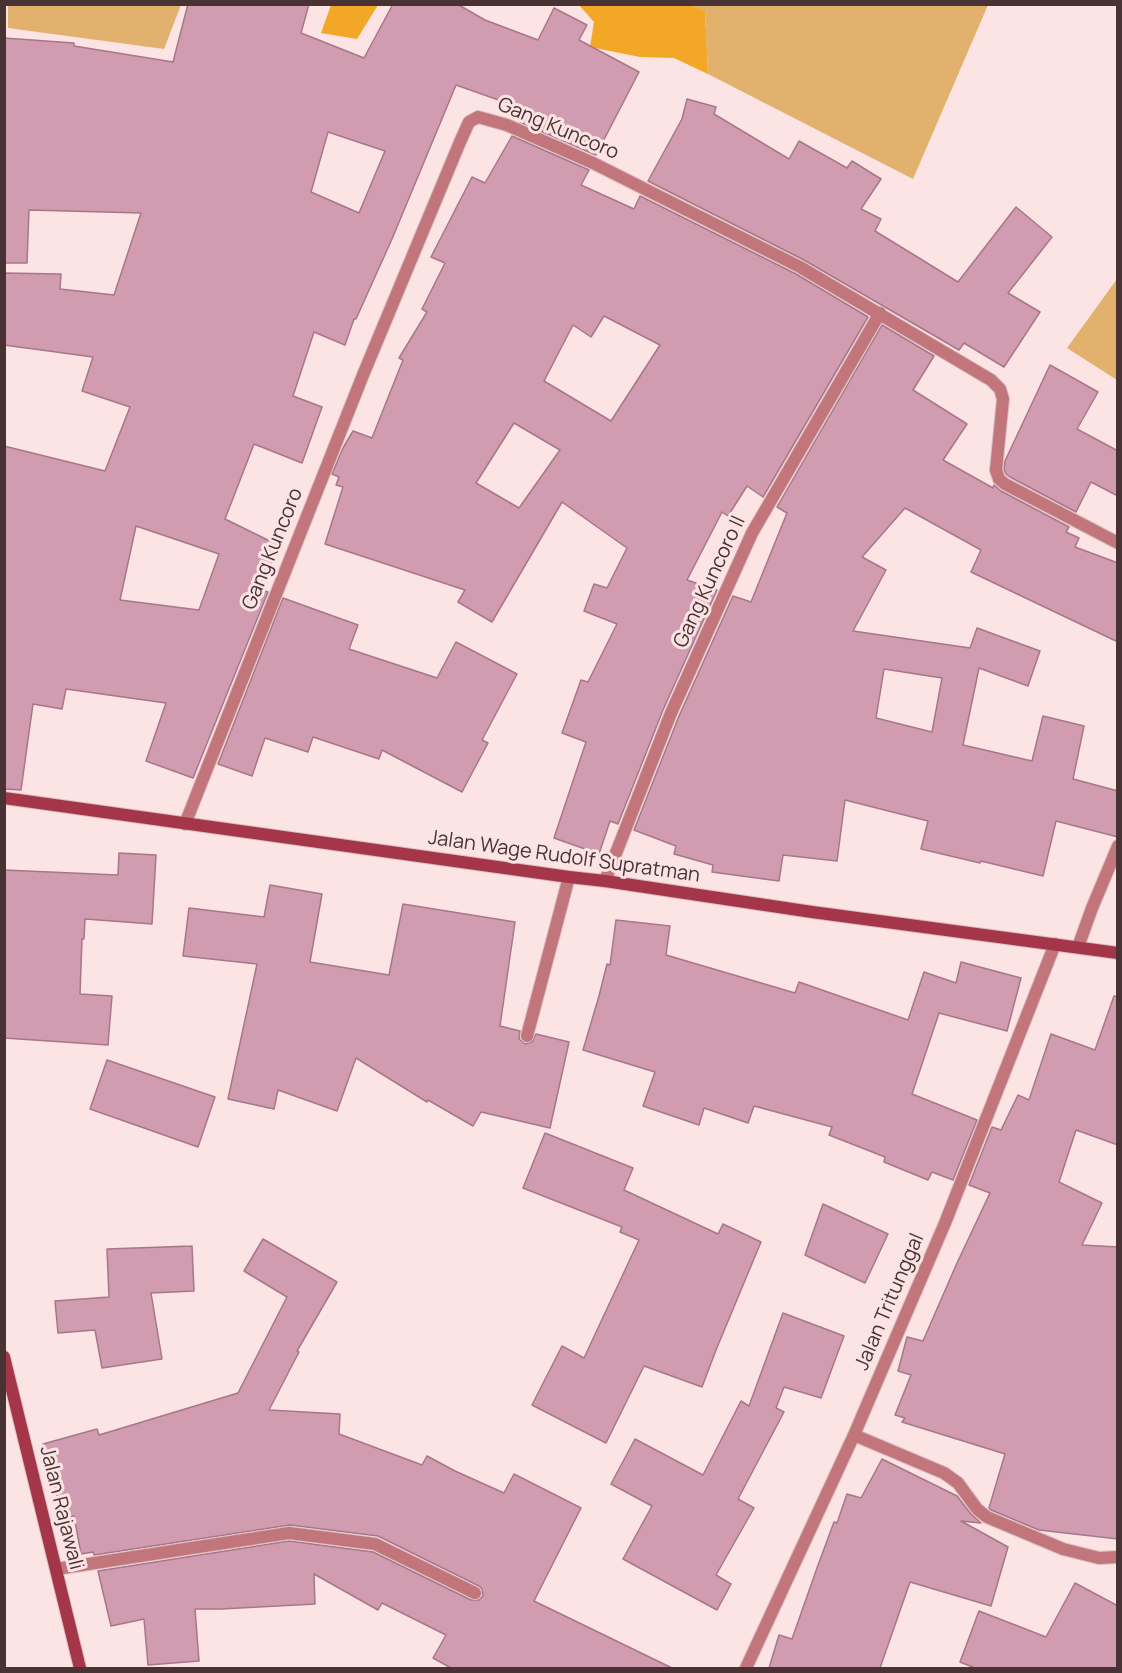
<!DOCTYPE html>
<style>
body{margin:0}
#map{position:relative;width:1122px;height:1673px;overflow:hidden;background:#fce3e4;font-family:Manrope,sans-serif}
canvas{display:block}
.frame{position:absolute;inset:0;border:6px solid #493234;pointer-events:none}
</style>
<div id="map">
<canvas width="1122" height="1673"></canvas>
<div class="frame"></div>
</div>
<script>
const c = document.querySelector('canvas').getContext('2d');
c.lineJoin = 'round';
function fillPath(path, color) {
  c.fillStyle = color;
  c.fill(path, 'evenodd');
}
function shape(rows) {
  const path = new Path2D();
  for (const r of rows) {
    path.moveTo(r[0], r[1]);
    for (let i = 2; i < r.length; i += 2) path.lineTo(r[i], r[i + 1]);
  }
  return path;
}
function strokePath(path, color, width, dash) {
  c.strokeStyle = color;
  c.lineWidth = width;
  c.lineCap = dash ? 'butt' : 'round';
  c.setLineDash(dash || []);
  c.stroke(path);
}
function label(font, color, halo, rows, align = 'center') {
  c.font = font + ' Manrope,sans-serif';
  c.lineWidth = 6;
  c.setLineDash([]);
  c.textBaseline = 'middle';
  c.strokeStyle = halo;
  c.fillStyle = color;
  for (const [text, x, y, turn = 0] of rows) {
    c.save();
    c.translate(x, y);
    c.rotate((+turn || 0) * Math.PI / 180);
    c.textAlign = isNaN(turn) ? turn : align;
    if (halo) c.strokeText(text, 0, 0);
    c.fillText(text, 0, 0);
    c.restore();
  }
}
const green = shape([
 [8,5,8,4,181,5,164,49,8,28],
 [686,5,988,5,913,179,708,74,705,11],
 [1117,279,1117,380,1067,348]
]);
const forest = shape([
 [686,4,705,11,708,74,674,58,640,57,590,47,594,22,579,5],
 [331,5,331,4,378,5,357,39,321,33]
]);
const building = shape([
 [188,4,309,4,301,33,364,58,393,4,457,4,485,20,538,40,554,8,587,25,579,40,639,72,596,155,520,122,527,110,456,85,392,239,356,319,354,319,345,345,314,332,293,396,322,407,302,463,254,444,225,519,280,546,258,589,268,592,193,778,146,761,166,703,66,689,62,709,33,704,21,790,4,789,4,446,105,471,130,407,82,391,93,357,4,345,4,273,61,274,60,289,114,295,141,213,29,210,27,263,4,263,4,38,74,43,74,46,173,62,188,4],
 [328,132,385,151,359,213,311,192,328,132],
 [136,526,219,554,199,610,120,600,136,526],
 [687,99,716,107,714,114,789,159,799,141,847,168,852,161,881,179,861,209,881,219,875,231,958,282,1016,207,1052,237,1008,293,1040,312,1004,367,964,343,959,350,804,260,648,181,682,119,687,99],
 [512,136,589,170,581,185,634,209,640,196,796,274,868,317,763,497,747,486,728,516,722,512,687,580,717,590,663,710,618,824,610,821,599,854,554,838,586,742,562,733,581,680,588,682,617,624,584,611,594,584,607,588,627,548,562,502,492,622,458,602,465,590,325,544,343,487,336,485,339,477,332,474,343,448,353,431,372,438,403,360,399,358,427,312,422,309,445,263,431,257,472,177,485,183,512,136],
 [604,316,660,345,611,421,544,381,573,325,591,337,604,316],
 [514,423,560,450,519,508,476,483,514,423],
 [882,325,934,356,913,390,967,424,943,460,993,488,994,485,1001,491,1069,527,1066,532,1079,538,1075,547,1118,563,1118,642,971,572,981,550,905,508,862,557,886,570,853,631,970,648,977,628,1040,651,1028,686,979,668,963,745,1032,761,1043,716,1084,726,1073,779,1118,791,1118,837,1056,821,1043,876,981,861,980,863,921,849,928,821,845,800,837,861,783,855,779,881,712,872,713,865,674,854,676,846,634,830,679,716,733,596,751,602,787,513,777,507,882,325],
 [884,669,942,678,932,732,876,718,884,669],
 [1050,365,1098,392,1077,429,1118,451,1118,496,1091,482,1076,512,1010,477,1006,474,1004,469,1005,461,1050,365],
 [283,598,358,625,349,649,437,678,456,642,517,674,482,740,488,743,462,792,382,750,379,759,313,737,308,752,265,738,252,776,218,764,283,598],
 [119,853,156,855,152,924,85,919,84,939,82,939,80,994,112,996,108,1045,4,1038,4,870,118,875,119,853],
 [270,885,322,894,310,962,389,975,403,904,515,922,500,1026,520,1031,519,1039,525,1044,532,1042,536,1034,569,1042,550,1128,481,1112,473,1126,428,1100,427,1102,356,1058,337,1111,278,1090,274,1109,228,1099,257,964,183,956,189,908,264,917,270,885],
 [616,920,670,926,666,955,795,993,799,982,908,1020,924,972,956,983,961,962,1021,978,1007,1031,939,1013,912,1094,977,1120,953,1180,932,1172,928,1180,884,1162,885,1157,829,1135,832,1127,754,1106,748,1123,704,1108,699,1125,643,1106,655,1072,583,1050,599,996,607,964,610,965,616,920],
 [1114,996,1118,997,1118,1145,1076,1130,1059,1182,1102,1203,1082,1245,1118,1247,1118,1539,1039,1530,991,1510,989,1508,1005,1454,902,1422,905,1418,895,1415,911,1375,898,1371,907,1337,923,1341,957,1263,990,1193,969,1185,992,1127,1001,1130,1018,1095,1029,1100,1051,1034,1095,1050,1114,996],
 [107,1060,215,1097,198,1147,90,1109,107,1060],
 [545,1133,633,1168,624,1190,718,1234,723,1224,761,1242,716,1350,702,1387,644,1366,606,1443,532,1405,562,1346,584,1358,639,1240,620,1232,622,1227,523,1188,545,1133],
 [823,1204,888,1234,865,1283,805,1255,823,1204],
 [263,1239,337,1282,297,1351,299,1352,269,1410,340,1414,339,1434,422,1465,427,1456,455,1471,504,1493,514,1474,581,1508,534,1601,672,1668,451,1668,433,1658,446,1635,382,1603,378,1610,314,1574,315,1604,221,1609,195,1609,199,1661,148,1665,144,1619,111,1626,98,1571,289,1541,373,1552,471,1600,479,1600,483,1596,482,1589,479,1586,378,1536,290,1525,94,1555,93,1552,81,1554,74,1516,63,1519,43,1444,97,1429,99,1435,238,1393,287,1297,244,1271,263,1239],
 [192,1246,194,1291,151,1293,162,1359,102,1368,95,1330,58,1333,55,1301,109,1297,107,1249,192,1246],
 [783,1313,844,1336,821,1398,784,1387,776,1408,784,1412,738,1499,754,1508,716,1575,731,1584,717,1610,623,1559,652,1506,611,1484,635,1439,703,1475,741,1401,749,1406,783,1313],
 [882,1459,957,1496,971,1514,981,1523,961,1521,1008,1547,991,1606,910,1582,880,1668,769,1668,779,1635,792,1639,817,1568,834,1522,837,1523,847,1494,861,1498,882,1459],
 [1075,1583,1118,1606,1118,1668,975,1668,960,1662,979,1611,1046,1637,1075,1583]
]);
const lane = shape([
 [527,1036,569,877]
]);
const street = shape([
 [185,824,363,375,460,142,469,122,478,117,507,125,593,163,800,267,991,380,1000,389,1003,399,996,470,999,479,1005,484,1118,543],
 [605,881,671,713,752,533,880,313],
 [1078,947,1092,908,1118,846],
 [854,1435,944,1473,958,1483,977,1509,987,1517,1063,1549,1099,1558,1118,1557],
 [56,1569,289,1533,375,1544,475,1593],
 [746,1668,854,1435,945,1223,1055,944]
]);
const secondary = shape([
 [4,798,569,877,605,881,812,912,1118,953],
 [4,1357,80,1668]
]);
const streetNames = [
 ["Gang Kuncoro",558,129,23],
 ["Gang Kuncoro",273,549,-68],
 ["Gang Kuncoro II",710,582,-65],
 ["Jalan Wage Rudolf Supratman",564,857,8],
 ["Jalan Tritunggal",890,1302,-67],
 ["Jalan Rajawali",61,1508,76]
];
fillPath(green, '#e2b16e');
fillPath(forest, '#f2a726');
fillPath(building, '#d19cb0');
strokePath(building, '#a87689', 1.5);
strokePath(lane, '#d8c0c1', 14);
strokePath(street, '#d8c0c1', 14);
strokePath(secondary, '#d8c0c1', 14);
strokePath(lane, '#c2757b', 12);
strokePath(street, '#c2757b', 12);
strokePath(secondary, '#a53548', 12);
label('20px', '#493234', '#fce3e4', streetNames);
</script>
